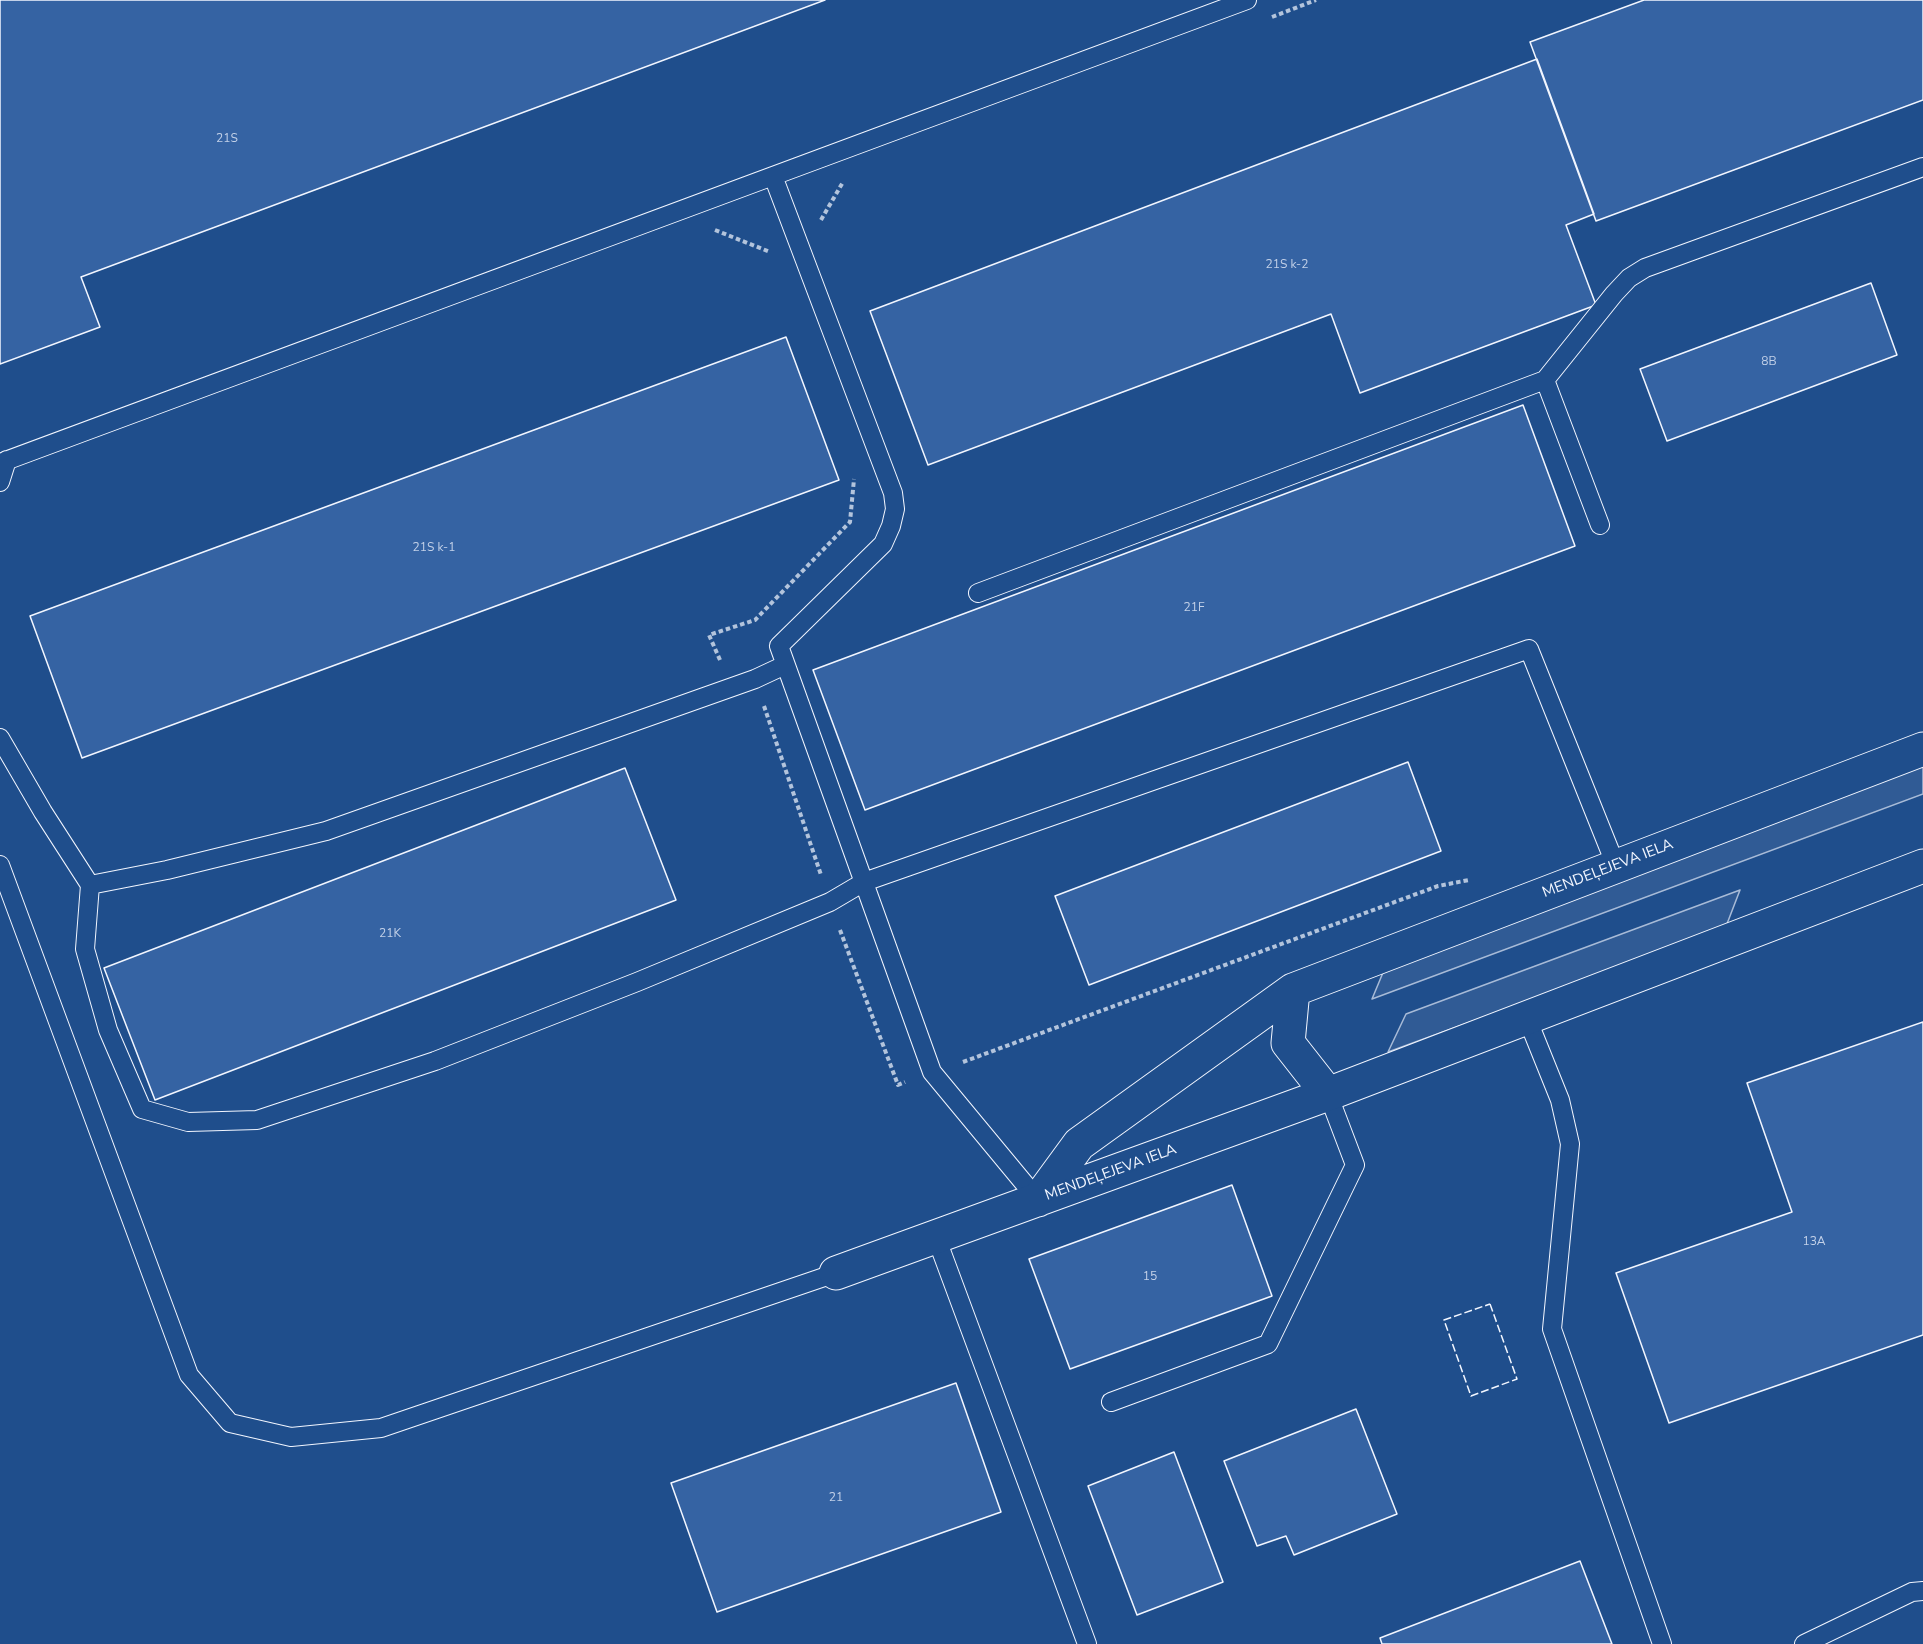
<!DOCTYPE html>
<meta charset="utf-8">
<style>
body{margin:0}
canvas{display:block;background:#1f4e8c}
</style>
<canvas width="1923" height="1644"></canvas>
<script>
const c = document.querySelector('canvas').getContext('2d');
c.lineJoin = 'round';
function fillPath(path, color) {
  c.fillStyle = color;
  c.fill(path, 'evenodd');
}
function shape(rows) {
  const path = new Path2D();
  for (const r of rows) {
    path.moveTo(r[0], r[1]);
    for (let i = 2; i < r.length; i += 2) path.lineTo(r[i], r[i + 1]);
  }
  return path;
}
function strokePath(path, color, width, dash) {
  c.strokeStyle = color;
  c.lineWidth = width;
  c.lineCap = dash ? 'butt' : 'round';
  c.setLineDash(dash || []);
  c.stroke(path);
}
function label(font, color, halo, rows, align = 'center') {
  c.font = font + ' "Nunito Sans",sans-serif';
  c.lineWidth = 4.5;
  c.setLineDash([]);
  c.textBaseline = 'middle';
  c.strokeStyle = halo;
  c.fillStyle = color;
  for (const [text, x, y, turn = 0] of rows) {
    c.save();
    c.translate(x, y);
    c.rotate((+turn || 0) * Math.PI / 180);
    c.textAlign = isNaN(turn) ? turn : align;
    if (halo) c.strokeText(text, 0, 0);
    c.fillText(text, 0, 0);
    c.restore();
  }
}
const parking = shape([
 [1923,763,1923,794,1372,999,1387,963,1923,763],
 [1740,890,1725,929,1388,1052,1406,1014,1740,890]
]);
const building = shape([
 [0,0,825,0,81,277,100,327,0,364,0,0],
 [1644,0,1923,0,1923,100,1596,221,1530,42,1644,0],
 [1537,59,1594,214,1566,225,1596,305,1360,393,1331,314,928,465,870,311,1537,59],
 [1871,283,1897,355,1667,441,1640,369,1871,283],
 [786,337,839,480,82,758,30,616,786,337],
 [1523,405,1575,546,865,810,813,670,1523,405],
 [1408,762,1441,851,1089,985,1055,896,1408,762],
 [625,768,676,900,155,1100,104,968,625,768],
 [1923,1022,1923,1335,1669,1423,1616,1273,1792,1212,1747,1083,1923,1022],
 [1232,1185,1272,1296,1070,1369,1029,1259,1232,1185],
 [956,1383,1001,1512,717,1612,671,1483,956,1383],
 [1356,1409,1397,1514,1294,1555,1286,1536,1257,1546,1224,1461,1356,1409],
 [1174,1452,1223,1582,1137,1615,1088,1486,1174,1452],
 [1580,1561,1612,1644,1382,1644,1380,1638,1580,1561]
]);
const path = shape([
 [1272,17,1316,0],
 [821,220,843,182],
 [715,230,770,252],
 [720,660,709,635,755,620,850,522,854,479],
 [764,706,821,875],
 [840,930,898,1085,905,1082],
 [963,1062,1438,886,1469,880]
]);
const lane = shape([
 [773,176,893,493,895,509,891,526,883,544,779,646,932,1072,1038,1200],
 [1545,380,1600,525],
 [0,463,1247,0],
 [0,482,7,460],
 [978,593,1545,380,1614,294,1629,278,1645,268,1923,167],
 [785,665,755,679,326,831,167,870,90,885,85,949,108,1030,142,1109,188,1122,257,1120,435,1061,637,982,830,902,864,882,1529,649,1616,866],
 [0,738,43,812,90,885],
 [0,865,189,1375,230,1423,291,1437,381,1428,836,1273],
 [1527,1018,1560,1100,1570,1144,1552,1329,1662,1644],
 [936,1237,1087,1644],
 [1111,1402,1268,1344,1355,1165,1328,1094],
 [1804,1644,1912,1592,1923,1591]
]);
const street = shape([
 [1293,990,1288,1043,1328,1094],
 [1038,1200,1079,1144,1293,990,1923,749],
 [836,1273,1328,1094,1923,866]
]);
const fence = shape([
 [1490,1304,1517,1379,1471,1396,1444,1320,1490,1304]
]);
const numberNames = [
 ["21S",227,139],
 ["21S k-2",1287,265],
 ["8B",1769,362],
 ["21S k-1",434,548],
 ["21F",1194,608],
 ["21K",390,934],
 ["13A",1814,1242],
 ["15",1150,1277],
 ["21",836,1498]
];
const streetNames = [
 ["MENDEĻEJEVA IELA",1608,869,-21],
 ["MENDEĻEJEVA IELA",1111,1173,-20]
];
fillPath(parking, '#305b95');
strokePath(parking, '#a8bbd7', 1.5);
fillPath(building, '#3563a3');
strokePath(building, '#f2f6ff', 1.5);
strokePath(lane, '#f2f6ff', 20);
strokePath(street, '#f2f6ff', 35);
strokePath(path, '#b3c4dc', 4, [4.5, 3]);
strokePath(lane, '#1f4e8c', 18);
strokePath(street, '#1f4e8c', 33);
strokePath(fence, '#f2f6ff', 1.5, [8, 3]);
label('12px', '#c3d1e8', null, numberNames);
label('15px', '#f2f6ff', '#1f4e8c', streetNames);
</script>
